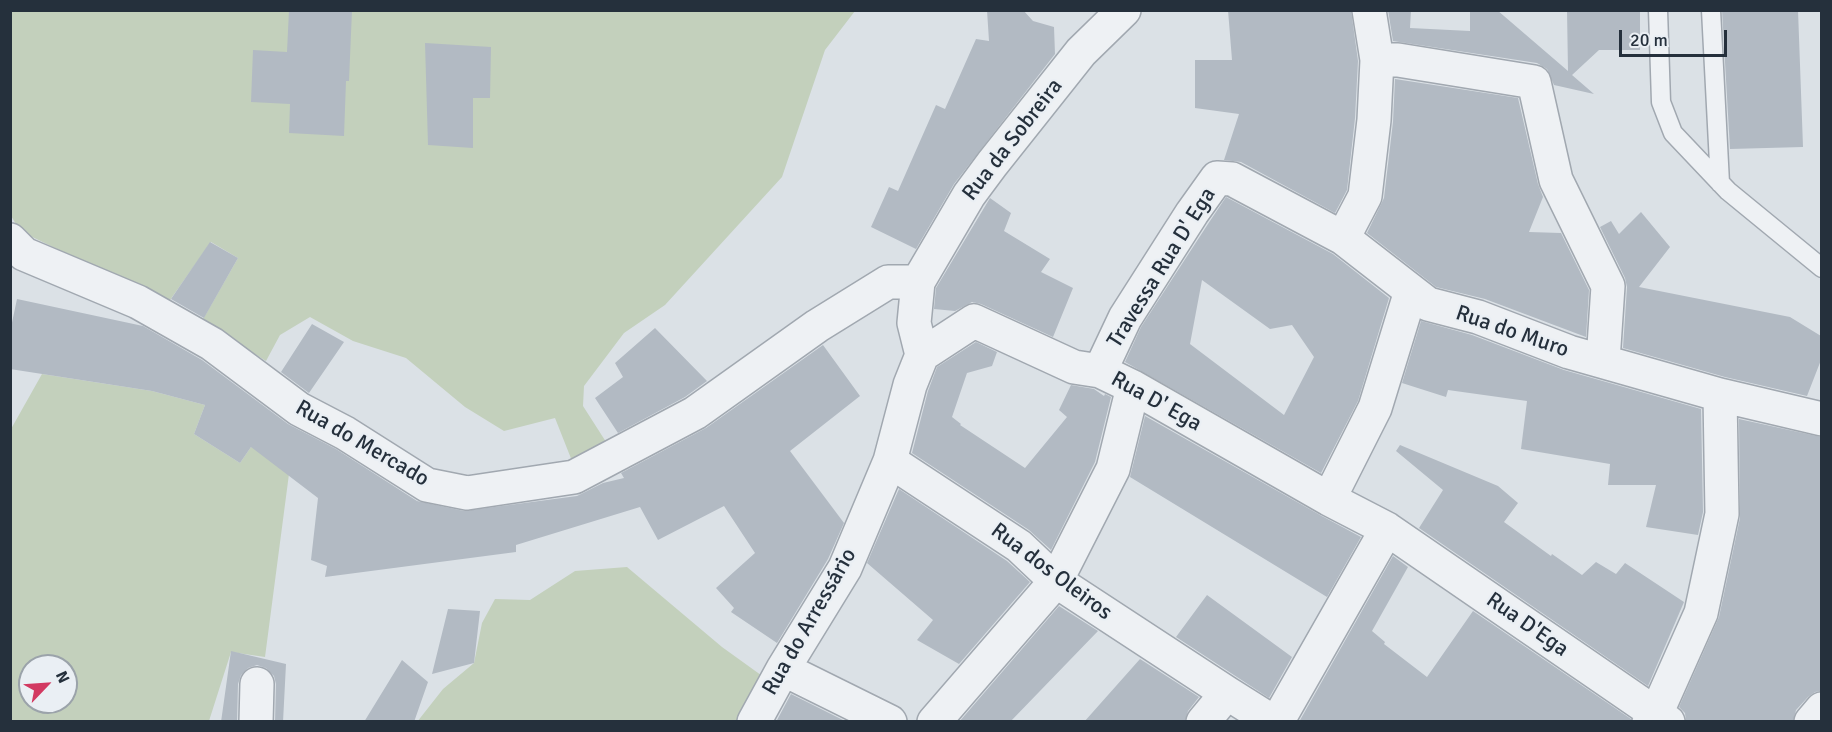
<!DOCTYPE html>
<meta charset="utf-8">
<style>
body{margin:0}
#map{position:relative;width:1832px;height:732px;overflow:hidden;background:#dbe1e6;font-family:Signika,sans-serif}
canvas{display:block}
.frame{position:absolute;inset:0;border:12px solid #25303c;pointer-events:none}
.north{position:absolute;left:18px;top:654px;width:60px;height:60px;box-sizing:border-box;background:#eaeff4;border:2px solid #9ba3aa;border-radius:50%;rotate:65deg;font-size:16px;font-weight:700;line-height:24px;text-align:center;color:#25303c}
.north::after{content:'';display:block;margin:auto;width:21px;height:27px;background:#d23961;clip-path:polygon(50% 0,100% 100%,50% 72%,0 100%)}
.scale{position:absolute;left:1619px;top:30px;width:108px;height:27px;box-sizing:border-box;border:3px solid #25303c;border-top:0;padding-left:8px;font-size:18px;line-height:21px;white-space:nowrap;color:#25303c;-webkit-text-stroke:4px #eaeff4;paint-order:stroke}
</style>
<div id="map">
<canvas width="1832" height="732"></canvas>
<div class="frame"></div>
<div class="north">N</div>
<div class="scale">20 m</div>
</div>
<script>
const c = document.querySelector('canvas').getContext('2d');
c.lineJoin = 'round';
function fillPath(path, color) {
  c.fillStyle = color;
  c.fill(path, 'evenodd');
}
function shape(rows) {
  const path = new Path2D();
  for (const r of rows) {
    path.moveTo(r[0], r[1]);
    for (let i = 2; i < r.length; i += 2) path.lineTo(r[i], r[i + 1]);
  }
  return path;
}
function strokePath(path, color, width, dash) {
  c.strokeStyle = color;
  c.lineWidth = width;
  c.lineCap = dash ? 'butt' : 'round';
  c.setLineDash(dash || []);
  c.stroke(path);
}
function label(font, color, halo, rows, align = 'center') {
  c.font = font + ' Signika,sans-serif';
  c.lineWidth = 4.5;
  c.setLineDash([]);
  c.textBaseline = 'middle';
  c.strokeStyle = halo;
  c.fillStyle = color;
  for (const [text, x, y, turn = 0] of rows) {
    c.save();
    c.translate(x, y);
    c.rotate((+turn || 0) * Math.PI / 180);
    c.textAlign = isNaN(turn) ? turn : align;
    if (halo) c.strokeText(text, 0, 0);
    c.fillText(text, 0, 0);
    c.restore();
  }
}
const green = shape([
 [10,11,855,11,825,50,782,177,665,305,624,333,584,386,583,406,608,445,574,466,555,418,504,431,465,407,406,358,353,341,310,317,280,335,266,361,202,321,238,258,211,242,170,300,86,263,20,231,10,214],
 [42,374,152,391,205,405,194,434,240,463,251,447,292,451,265,657,231,652,209,721,11,722,11,429],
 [30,666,66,666,66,702,30,702],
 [627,567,722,647,772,683,738,721,417,722,443,689,474,663,482,623,495,599,530,600,575,571]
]);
const building = shape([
 [289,10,352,10,349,81,346,81,344,136,289,133,290,104,251,102,253,50,287,52],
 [987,10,1023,10,1033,21,1054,27,1055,54,954,184,916,249,871,227,889,187,898,191,936,105,945,109,976,39,989,41],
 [1228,10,1351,10,1358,61,1355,118,1347,190,1335,213,1241,162,1224,160,1239,114,1195,108,1195,60,1232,60],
 [1388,10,1411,10,1410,28,1470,31,1470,10,1497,10,1568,71,1567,10,1640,10,1640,50,1599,50,1572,75,1594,94,1554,85,1547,69,1537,63,1393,41],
 [1722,10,1798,10,1803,147,1730,149],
 [425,43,491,47,490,98,473,98,473,148,428,145],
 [1395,79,1518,98,1538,184,1543,197,1529,232,1561,233,1589,290,1586,337,1485,299,1436,287,1367,233,1384,198,1393,122],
 [1226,197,1333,254,1389,298,1358,401,1321,473,1125,362,1141,327,1208,224],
 [1202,280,1270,329,1292,325,1314,357,1284,415,1190,344],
 [990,198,1011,213,1004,231,1050,259,1041,272,1073,288,1053,337,981,304,972,302,955,311,934,309,936,288],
 [1641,212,1670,247,1639,287,1790,317,1821,336,1821,360,1807,396,1725,377,1623,348,1627,287,1625,278,1600,227,1611,221,1619,234],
 [210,242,238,258,204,318,171,299],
 [17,299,143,326,202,360,288,424,336,449,417,501,464,511,577,496,603,483,624,478,621,473,706,428,823,345,860,396,790,451,844,523,828,559,777,643,731,612,734,608,716,588,755,553,724,506,658,540,640,507,516,545,516,552,325,577,327,566,311,560,318,498,251,447,240,463,194,434,205,405,152,391,10,369,10,332],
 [1421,321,1472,335,1564,370,1701,409,1703,512,1698,535,1646,527,1656,485,1608,485,1610,464,1521,449,1527,401,1448,390,1446,397,1402,383],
 [312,324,344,342,309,393,281,372],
 [655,328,707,381,685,397,618,433,595,398,623,377,615,363],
 [976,342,997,352,992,366,967,373,952,417,961,424,960,425,1025,468,1067,417,1059,410,1071,385,1094,389,1104,396,1105,394,1111,397,1095,462,1051,550,1029,530,912,453,928,391,937,367],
 [1145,416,1320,515,1361,537,1327,597,1130,477],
 [1739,419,1821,437,1821,691,1815,692,1808,697,1796,710,1793,722,1686,722,1685,713,1679,707,1719,617,1740,518],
 [1400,445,1498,486,1518,503,1504,522,1551,556,1552,554,1582,575,1596,562,1616,574,1625,563,1684,602,1648,686,1419,528,1443,490,1396,451],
 [899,489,1007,561,1030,582,959,664,917,640,933,620,867,563],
 [1393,556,1408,567,1372,631,1385,642,1384,644,1427,677,1473,611,1631,719,1631,722,1299,722],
 [1207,595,1292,657,1269,698,1176,637],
 [1059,606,1098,631,1010,722,959,722],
 [448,609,480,611,474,663,432,674],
 [231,651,286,664,283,722,275,722,276,684,274,676,266,668,257,665,248,668,241,675,238,684,237,722,221,722],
 [1140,659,1199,697,1188,711,1185,722,1084,722],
 [402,660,428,682,414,722,364,722],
 [791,694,847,722,776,722]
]);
const service = shape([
 [1658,10,1661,102,1673,133,1728,191,1822,268],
 [1711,10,1720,183]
]);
const minor = shape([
 [1377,60,1398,60,1534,82,1556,180,1608,286,1603,361],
 [1343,238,1365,196,1374,120,1377,60,1369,10],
 [10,240,24,254,138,302,212,344,299,409,345,433,427,485,467,493,574,477,695,413,817,326,888,282,918,282],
 [922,355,974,321,1074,367,1100,371,1133,387,1329,499,1387,529,1668,722],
 [1100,371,1125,318,1192,213,1217,178,1232,179,1343,238,1428,304,1478,317,1569,352,1720,395,1822,419],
 [890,461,1019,546,1056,581,1227,693,1273,722],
 [1329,499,1375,408,1411,291],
 [783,669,890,722],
 [256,722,257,684],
 [754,722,783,669,845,568,890,461,910,385,922,355,914,323,918,282,969,195,992,164,1081,52,1124,10],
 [934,722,1056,581,1113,469,1133,387],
 [1203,722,1227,693],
 [1277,722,1387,529],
 [1649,722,1656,714,1701,613,1722,514,1720,395],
 [1811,722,1822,709]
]);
const streetNames = [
 ["Rua da Sobreira",1013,140,-52],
 ["Travessa Rua D' Ega",1162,268,-58],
 ["Rua do Muro",1512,332,19],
 ["Rua D' Ega",1156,402,29],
 ["Rua do Mercado",362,444,30],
 ["Rua dos Oleiros",1051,572,37],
 ["Rua do Arressário",810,622,-60],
 ["Rua D'Ega",1527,625,35]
];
fillPath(green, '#c3d0bc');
fillPath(building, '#b2bac3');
strokePath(service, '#a1a8b0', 21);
strokePath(minor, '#a1a8b0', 36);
strokePath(service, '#eef1f4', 18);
strokePath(minor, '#eef1f4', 33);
label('22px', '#25303c', '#eaeff4', streetNames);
</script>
